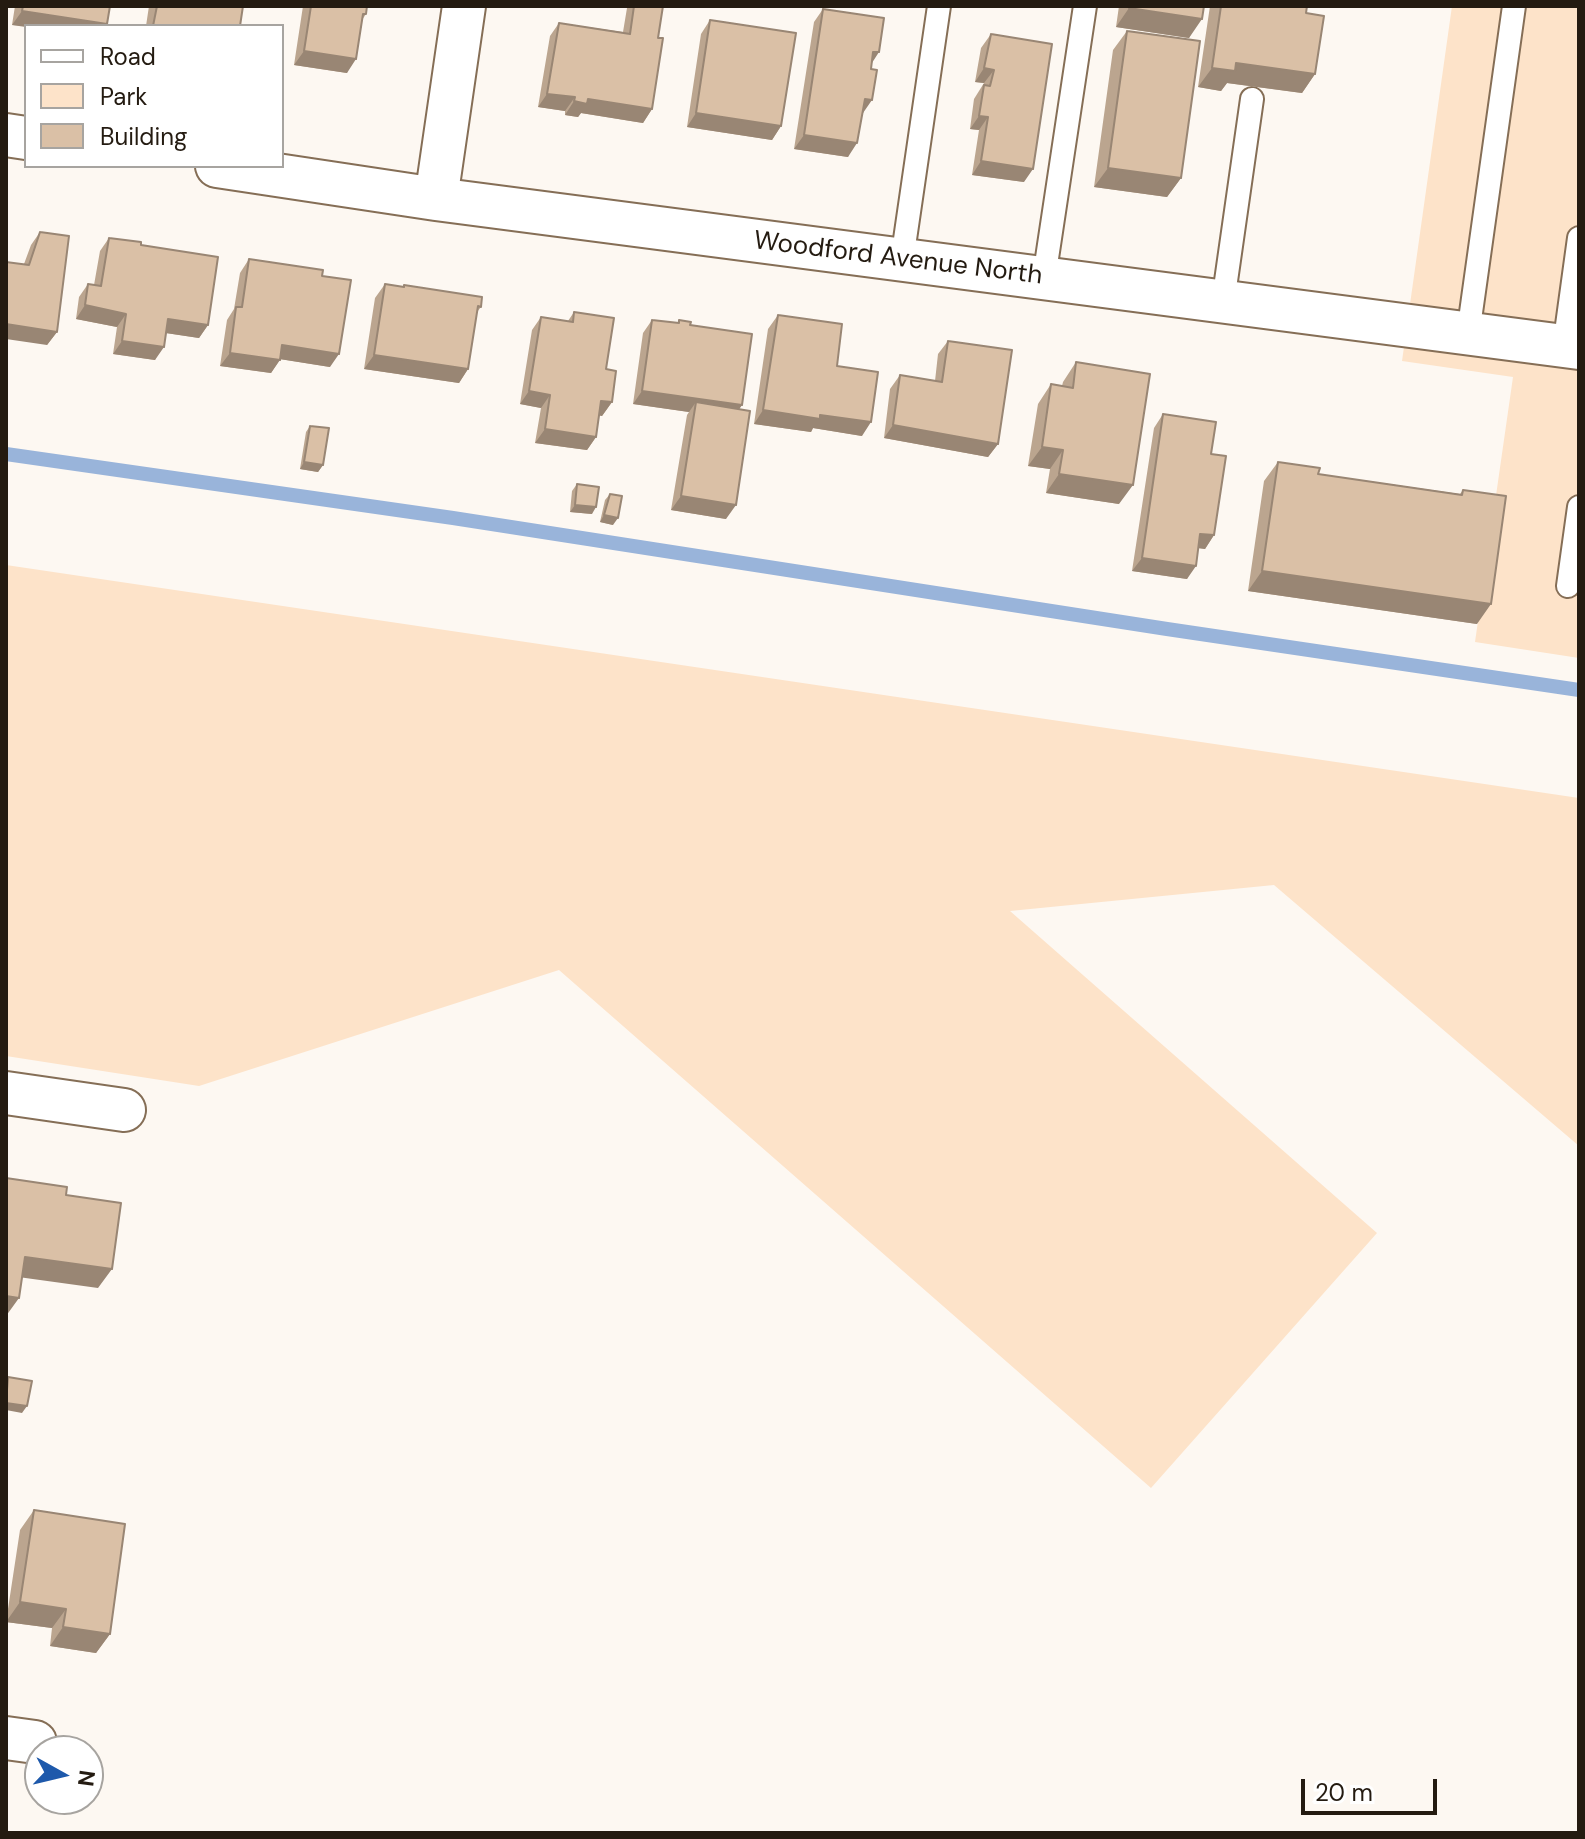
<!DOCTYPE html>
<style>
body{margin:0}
#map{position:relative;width:1585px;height:1839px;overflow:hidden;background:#fdf8f2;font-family:"DM Sans",sans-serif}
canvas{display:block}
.frame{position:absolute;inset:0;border:8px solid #241b11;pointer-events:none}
.legend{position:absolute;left:24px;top:24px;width:260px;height:144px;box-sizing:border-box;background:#fff;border:2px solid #a7a4a0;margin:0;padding:10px 14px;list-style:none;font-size:24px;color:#241b11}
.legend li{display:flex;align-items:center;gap:16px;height:40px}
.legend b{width:40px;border:2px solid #a7a4a0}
.north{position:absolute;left:24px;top:1735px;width:80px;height:80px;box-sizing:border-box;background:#fff;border:2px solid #a7a4a0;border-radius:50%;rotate:98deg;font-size:22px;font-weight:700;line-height:32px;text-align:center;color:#241b11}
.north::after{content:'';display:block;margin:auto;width:28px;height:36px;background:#1e59ab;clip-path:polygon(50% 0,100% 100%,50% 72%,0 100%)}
.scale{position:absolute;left:1301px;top:1779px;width:136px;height:36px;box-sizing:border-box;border:4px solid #241b11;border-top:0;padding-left:10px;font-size:24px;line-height:28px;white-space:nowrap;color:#241b11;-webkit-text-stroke:6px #fff;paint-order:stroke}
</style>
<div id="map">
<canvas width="1585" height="1839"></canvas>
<div class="frame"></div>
<ul class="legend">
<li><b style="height:10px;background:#fff"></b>Road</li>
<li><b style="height:22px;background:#fde3c9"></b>Park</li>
<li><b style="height:22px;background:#dac0a6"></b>Building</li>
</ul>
<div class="north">N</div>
<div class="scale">20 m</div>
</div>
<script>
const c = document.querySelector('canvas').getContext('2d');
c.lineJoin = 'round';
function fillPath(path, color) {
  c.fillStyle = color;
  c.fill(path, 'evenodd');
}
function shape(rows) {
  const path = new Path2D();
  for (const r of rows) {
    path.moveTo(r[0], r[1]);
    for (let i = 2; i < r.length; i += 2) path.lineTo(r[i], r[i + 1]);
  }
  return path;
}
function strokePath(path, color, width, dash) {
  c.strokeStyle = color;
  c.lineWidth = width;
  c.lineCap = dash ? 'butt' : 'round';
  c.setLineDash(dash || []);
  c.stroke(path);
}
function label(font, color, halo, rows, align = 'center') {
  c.font = font + ' "DM Sans",sans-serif';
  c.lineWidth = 8;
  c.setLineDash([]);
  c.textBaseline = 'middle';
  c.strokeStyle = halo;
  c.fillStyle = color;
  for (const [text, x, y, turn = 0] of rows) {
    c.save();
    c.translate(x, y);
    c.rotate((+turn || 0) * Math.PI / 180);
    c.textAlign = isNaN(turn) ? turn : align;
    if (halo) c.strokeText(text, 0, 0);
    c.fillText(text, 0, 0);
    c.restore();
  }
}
const green = shape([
 [1452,6,1579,6,1579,658,1475,642,1513,377,1402,361],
 [6,565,1579,798,1579,1146,1274,885,1010,911,1377,1233,1151,1488,559,970,199,1086,6,1056]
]);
const stream = shape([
 [6,454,453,518,1167,629,1579,690]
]);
const lane = shape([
 [902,260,939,6],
 [1044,278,1085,6],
 [1223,302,1252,99],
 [1468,334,1514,6],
 [1564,347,1579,238],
 [1568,586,1579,507]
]);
const street = shape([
 [6,135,26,138],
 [217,166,436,199,1579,348],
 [436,199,464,6],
 [6,1093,124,1110],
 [6,1738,35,1742]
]);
const wall = shape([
 [15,6,110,6,106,26,26,26,12,25],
 [149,6,243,6,240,26,146,26],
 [303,6,367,6,366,14,362,20,347,73,294,65],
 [628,6,663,6,658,38,652,109,643,123,581,113,578,117,565,115,565,111,538,107,550,36,559,23,623,32,627,8],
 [1119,6,1204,6,1189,38,1116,27],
 [1210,6,1307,6,1306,13,1315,74,1302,93,1227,83,1221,91,1198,87],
 [823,9,871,63,863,113,848,157,794,149,814,22],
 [710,20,781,126,772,140,687,127,701,34],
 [1127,31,1181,178,1167,197,1094,187,1113,50],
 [991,34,1024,182,972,175,979,130,970,129,974,99,984,83,975,82,981,48],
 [40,232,57,332,47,345,24,264,31,245],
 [109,238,141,245,208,325,199,338,166,333,155,360,113,354,117,327,76,319,79,297,88,284,94,285,100,251],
 [249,259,322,276,330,367,280,359,271,373,220,366,227,320,234,309,240,273],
 [385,284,481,307,477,312,468,369,459,383,364,369,375,298],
 [574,312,606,369,612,402,602,416,599,415,596,437,587,450,535,443,541,408,520,404,532,330,541,317,568,321],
 [778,315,837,366,862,436,813,428,811,432,754,424,768,329],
 [652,320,677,323,679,320,690,325,742,405,739,409,726,519,671,510,687,415,689,412,633,404,643,333],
 [948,341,998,444,988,457,884,438,890,389,900,375,935,381,938,354],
 [1076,362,1119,504,1046,493,1050,469,1028,466,1038,404,1051,384,1062,386,1063,382],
 [1163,414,1211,454,1214,535,1205,549,1198,548,1187,579,1132,571,1154,428],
 [310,426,323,465,318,472,300,469,306,432],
 [1278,462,1318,474,1460,494,1463,490,1477,624,1248,591,1264,481],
 [577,484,592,514,570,512,572,491],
 [610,494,613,525,600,522,605,500],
 [34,1510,110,1634,96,1653,50,1646,52,1628,6,1622,20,1530]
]);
const shadedWall = shape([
 [1129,8,1202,19,1189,38,1116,27],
 [22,11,107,24,106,26,26,27,12,25],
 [304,51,356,59,347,73,294,65],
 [873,52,879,52,870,66],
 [1236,63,1315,74,1302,93,1227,83,1221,91,1198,87,1212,68],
 [984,68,994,70,984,83,975,82],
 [547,94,575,97,565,111,538,107],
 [588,99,652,109,643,123,581,113,578,117,565,115,574,101],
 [865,99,872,100,863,113,856,112],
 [696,113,781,126,772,140,687,127],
 [979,116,988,117,979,130,970,129],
 [804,135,857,143,848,157,794,149],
 [981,161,1033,169,1024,182,972,175],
 [1108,168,1181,178,1167,197,1094,187],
 [85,305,126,314,117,327,76,319],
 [168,319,208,325,199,338,159,332],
 [6,324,57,332,47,345,6,339],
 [122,341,164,347,155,360,113,354],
 [282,345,339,354,330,367,273,358],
 [230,353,280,360,271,373,220,366],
 [374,355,468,369,459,383,364,369],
 [529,391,550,395,541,408,520,404],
 [642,391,742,405,733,418,696,402,689,412,633,404],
 [601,401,612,402,602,416,592,414],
 [763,410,820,415,871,422,862,436,813,428,811,432,754,424],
 [893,425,998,444,988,457,884,438],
 [545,429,596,437,587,450,535,443],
 [1042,447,1063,450,1050,469,1028,466],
 [304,462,323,465,318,472,300,469],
 [1059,474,1133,485,1119,504,1046,493],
 [681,496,736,505,726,519,671,510],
 [575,505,596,507,592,514,570,512],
 [604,515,618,518,613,525,600,522],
 [1200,534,1214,535,1205,549,1191,547],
 [1142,558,1196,566,1187,579,1132,571],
 [1262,571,1491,604,1477,624,1248,591],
 [25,1257,112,1269,98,1288,11,1276],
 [6,1296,19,1298,6,1316],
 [6,1403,27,1406,22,1413,6,1410],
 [20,1602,66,1609,52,1628,6,1622],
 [63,1627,110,1634,96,1653,50,1646]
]);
const building = shape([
 [23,6,110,6,107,24,22,11,23,6],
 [157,6,243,6,240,26,153,26,157,6],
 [311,6,367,6,366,14,363,14,356,59,304,51,311,6],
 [634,6,663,6,658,38,663,38,652,109,588,99,587,104,574,101,575,97,547,94,559,23,630,34,634,6],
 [1130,6,1204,6,1202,19,1129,8,1130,6],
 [1221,6,1307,6,1306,13,1324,16,1315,74,1236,63,1235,71,1212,68,1221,6],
 [823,9,884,18,879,52,873,52,871,69,877,70,872,100,865,99,857,143,804,135,823,9],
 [710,20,796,33,781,126,696,113,710,20],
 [1127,31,1200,41,1181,178,1108,168,1127,31],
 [991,34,1052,44,1033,169,981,161,988,117,979,116,984,85,990,86,994,70,984,68,991,34],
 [40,232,69,236,57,332,6,324,6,262,29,265,40,232],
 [109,238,141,242,141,245,218,257,208,325,168,319,164,347,122,341,126,314,85,305,88,284,101,286,109,238],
 [249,259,323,270,322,276,351,280,339,354,282,345,280,360,230,353,236,307,242,307,249,259],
 [385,284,404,287,404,285,482,297,481,307,478,306,468,369,374,355,385,284],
 [574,312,614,318,606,369,616,371,612,402,601,401,596,437,545,429,550,395,529,391,541,317,573,322,574,312],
 [778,315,842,324,837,366,878,372,871,422,820,415,820,419,763,410,778,315],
 [652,320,679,323,679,320,691,322,690,325,752,334,742,405,642,391,652,320],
 [948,341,1012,350,998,444,893,425,900,375,942,382,948,341],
 [1076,362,1150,374,1133,485,1059,474,1063,450,1042,447,1051,384,1073,388,1076,362],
 [696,402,750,411,736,505,681,496,696,402],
 [1163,414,1216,422,1211,454,1226,456,1214,535,1200,534,1196,566,1142,558,1163,414],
 [310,426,329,428,323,465,304,462,310,426],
 [1278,462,1320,468,1318,474,1462,495,1463,490,1506,496,1491,604,1262,571,1278,462],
 [577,484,599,487,596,507,575,505,577,484],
 [610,494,622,496,618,518,604,515,610,494],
 [6,1178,67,1187,66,1195,121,1203,112,1269,25,1257,19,1298,6,1296,6,1178],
 [8,1377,32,1381,27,1406,6,1403,8,1377],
 [34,1510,125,1524,110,1634,63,1627,66,1609,20,1602,34,1510]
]);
const streetNames = [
 ["Woodford Avenue North",898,259,7]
];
fillPath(green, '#fde3c9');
strokePath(stream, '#99b4da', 14);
strokePath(lane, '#856e56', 26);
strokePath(street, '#856e56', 46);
strokePath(lane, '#fff', 22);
strokePath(street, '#fff', 42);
fillPath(wall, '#bba58f');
fillPath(shadedWall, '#998674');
fillPath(building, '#dac0a6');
strokePath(building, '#998674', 2);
label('26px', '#241b11', '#fff', streetNames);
</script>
